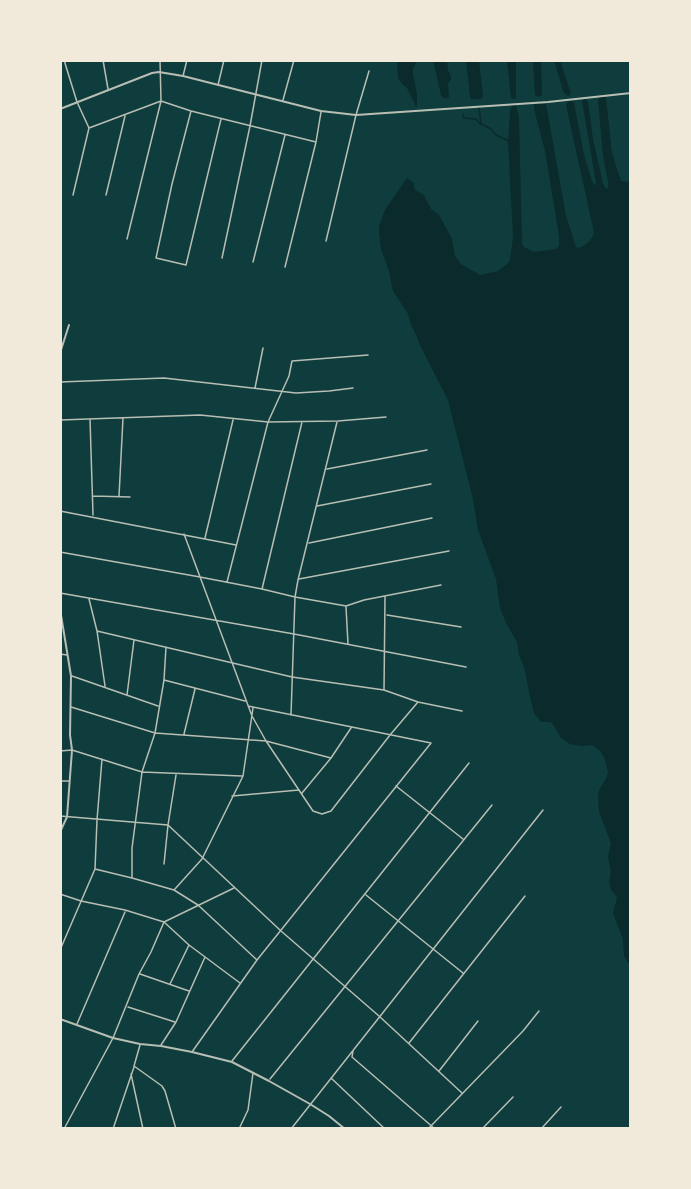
<!DOCTYPE html>
<style>
body{margin:0}
#map{position:relative;width:691px;height:1189px;overflow:hidden;background:#0f3d3e;font-family:"Source Serif 4",serif}
canvas{display:block}
.frame{position:absolute;inset:0;border:62px solid #f1e9da;pointer-events:none}
</style>
<div id="map">
<canvas width="691" height="1189"></canvas>
<div class="frame"></div>
</div>
<script>
const c = document.querySelector('canvas').getContext('2d');
c.lineJoin = 'round';
function fillPath(path, color) {
  c.fillStyle = color;
  c.fill(path, 'evenodd');
}
function shape(rows) {
  const path = new Path2D();
  for (const r of rows) {
    path.moveTo(r[0], r[1]);
    for (let i = 2; i < r.length; i += 2) path.lineTo(r[i], r[i + 1]);
  }
  return path;
}
function strokePath(path, color, width, dash) {
  c.strokeStyle = color;
  c.lineWidth = width;
  c.lineCap = dash ? 'butt' : 'round';
  c.setLineDash(dash || []);
  c.stroke(path);
}
const water = shape([
 [397,60,418,60,413,69,413,74,417,94,417,107,416,107,407,88,403,85,398,78],
 [433,60,447,60,448,70,451,77,451,80,448,83,449,97,447,98,443,98,441,95],
 [466,60,479,60,483,97,481,99,471,99,470,96],
 [507,60,516,60,516,98,514,99,511,98],
 [533,60,541,60,542,95,539,97,535,95],
 [554,60,560,60,571,94,568,96,565,94,563,91],
 [604,96,606,98,612,153,616,166,621,181,631,182,631,967,624,956,623,939,613,913,617,898,616,895,611,890,609,881,611,871,608,857,611,843,599,812,598,797,599,790,607,777,608,772,604,757,600,751,593,745,581,746,570,744,561,738,552,723,549,722,541,722,534,713,531,701,524,667,519,655,517,642,506,623,500,608,496,579,478,530,473,499,448,400,421,347,411,324,407,312,393,291,389,271,381,249,379,233,379,226,385,210,407,178,414,183,414,186,415,190,424,195,431,209,439,215,452,239,455,256,461,264,480,275,498,271,507,264,510,260,513,237,508,141,510,112,512,105,516,105,519,118,522,244,524,247,534,252,556,249,559,246,559,236,545,151,535,113,534,104,546,104,566,216,576,247,579,248,585,245,591,239,594,233,593,228,566,105,569,101,573,101,574,103,584,155,592,181,595,186,596,183,582,101,585,99,588,101,593,139,603,183,606,189,608,188,608,182,603,156,598,100,600,97]
]);
const stream = shape([
 [479,107,481,123],
 [463,114,464,118,476,119,479,123,491,129,496,135,509,141]
]);
const minor = shape([
 [64,60,77,102,89,128,73,195],
 [103,60,108,89],
 [183,76,187,60],
 [218,85,224,60],
 [283,100,294,60],
 [191,111,172,184,156,258,186,265,221,119],
 [89,128,161,101,191,111,316,142],
 [106,195,125,116],
 [127,239,161,101,160,60],
 [326,241,356,115,369,71],
 [222,258,250,126,262,60],
 [253,262,285,135],
 [285,267,316,142,321,112],
 [60,382,164,378,296,393,329,391,353,388],
 [255,388,263,348],
 [90,419,93,515],
 [60,420,200,415,268,422,338,421,386,417],
 [327,469,427,450],
 [93,496,130,497],
 [119,496,123,418],
 [317,506,431,484],
 [60,511,236,545],
 [184,534,252,716,266,741,313,811,322,814,331,811,390,735,418,702],
 [205,538,233,420],
 [309,543,432,518],
 [60,552,200,577,262,589,295,597,346,606,364,600,441,585],
 [299,579,449,551],
 [227,582,268,422,289,376,292,361,368,355],
 [262,589,302,422],
 [60,593,294,634,466,667],
 [89,599,97,631,105,686],
 [346,607,348,644],
 [387,615,461,627],
 [97,631,292,677,384,690,418,702,462,711],
 [60,654,67,655],
 [72,676,158,706],
 [164,680,245,701],
 [384,690,385,597],
 [127,695,134,640],
 [71,707,155,733,266,741,331,758],
 [291,715,295,597,298,580,337,422],
 [184,734,195,689],
 [60,751,72,750,142,772,242,776],
 [60,781,69,781],
 [396,786,463,839],
 [302,793,331,758,351,728],
 [232,796,299,790],
 [60,816,168,825,281,931,379,1016,462,1093],
 [164,864,168,825,176,775],
 [95,869,132,878,174,890,198,905,257,960],
 [132,878,132,848,142,772,155,733,164,680,166,647],
 [174,890,202,859,243,776,253,708],
 [60,894,81,901,125,910,164,922,189,945,240,983],
 [366,895,463,973],
 [60,950,95,869,97,820,102,759],
 [140,974,189,991],
 [170,984,189,945],
 [128,1007,175,1022],
 [77,1024,125,912],
 [409,1043,525,896],
 [140,1045,134,1066,162,1086,165,1091,176,1129],
 [161,1045,176,1022,205,957],
 [353,1051,352,1057,435,1129],
 [192,1052,257,960,431,743,248,706],
 [232,1061,469,763],
 [439,1071,478,1021],
 [131,1074,143,1129],
 [331,1078,385,1129],
 [270,1079,492,805],
 [64,1129,113,1038,139,974,151,952,164,922,234,888],
 [113,1129,134,1067],
 [239,1129,248,1110,253,1073],
 [291,1129,543,810],
 [428,1129,523,1031,539,1011],
 [482,1129,513,1097],
 [541,1129,561,1107]
]);
const tertiary = shape([
 [60,109,152,73,159,72,183,76,321,111,356,115,548,102,631,93],
 [60,353,69,325],
 [60,609,71,676,70,735,72,750,67,817,60,832],
 [60,1019,113,1038,140,1044,161,1046,192,1052,232,1062,269,1081,310,1104,329,1116,345,1129]
]);
fillPath(water, '#0a2a2b');
strokePath(stream, '#0a2a2b', 1.5);
strokePath(minor, '#b8beb3', 1.5);
strokePath(tertiary, '#b8beb3', 2);
</script>
